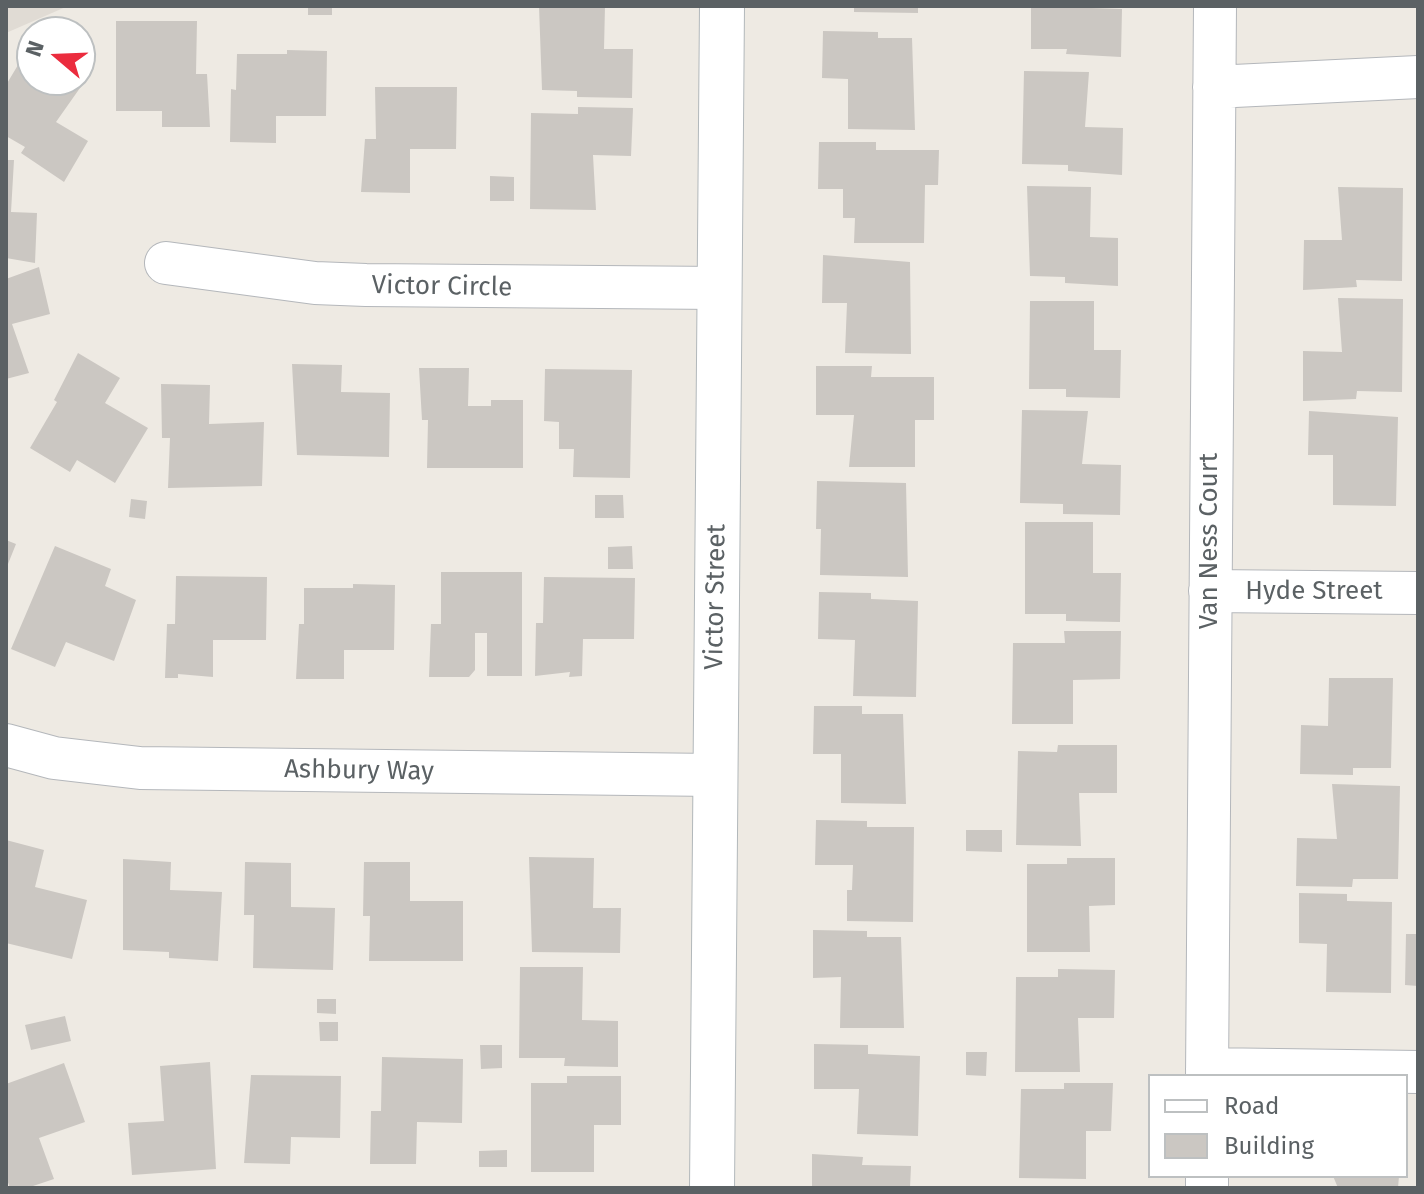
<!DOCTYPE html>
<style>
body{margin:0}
#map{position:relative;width:1424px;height:1194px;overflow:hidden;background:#eeeae3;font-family:"Fira Sans",sans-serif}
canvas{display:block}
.frame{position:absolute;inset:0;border:8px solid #5b6164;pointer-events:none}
.legend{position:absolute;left:1148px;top:1074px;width:260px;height:104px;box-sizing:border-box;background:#fff;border:2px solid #bdc0c1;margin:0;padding:10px 14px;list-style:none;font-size:24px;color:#5b6164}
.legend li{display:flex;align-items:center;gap:16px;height:40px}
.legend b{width:40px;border:2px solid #bdc0c1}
.north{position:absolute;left:16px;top:16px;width:80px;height:80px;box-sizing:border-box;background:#fff;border:2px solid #bdc0c1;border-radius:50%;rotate:289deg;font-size:22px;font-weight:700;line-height:32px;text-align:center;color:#5b6164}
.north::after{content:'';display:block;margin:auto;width:28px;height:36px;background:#eb2c3e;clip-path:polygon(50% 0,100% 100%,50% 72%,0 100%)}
</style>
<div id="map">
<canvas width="1424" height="1194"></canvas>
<div class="frame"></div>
<ul class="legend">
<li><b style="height:10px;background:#fff"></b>Road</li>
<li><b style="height:22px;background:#cbc7c2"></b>Building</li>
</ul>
<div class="north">N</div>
</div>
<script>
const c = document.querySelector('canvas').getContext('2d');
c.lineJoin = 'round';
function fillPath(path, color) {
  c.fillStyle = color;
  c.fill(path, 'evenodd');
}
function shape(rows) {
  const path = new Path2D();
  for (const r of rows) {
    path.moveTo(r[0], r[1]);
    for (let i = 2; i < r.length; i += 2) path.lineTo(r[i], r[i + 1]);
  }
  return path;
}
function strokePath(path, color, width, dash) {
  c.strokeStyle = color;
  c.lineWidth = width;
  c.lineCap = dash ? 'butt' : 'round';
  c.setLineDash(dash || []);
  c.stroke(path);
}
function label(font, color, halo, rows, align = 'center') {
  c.font = font + ' "Fira Sans",sans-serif';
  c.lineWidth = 6;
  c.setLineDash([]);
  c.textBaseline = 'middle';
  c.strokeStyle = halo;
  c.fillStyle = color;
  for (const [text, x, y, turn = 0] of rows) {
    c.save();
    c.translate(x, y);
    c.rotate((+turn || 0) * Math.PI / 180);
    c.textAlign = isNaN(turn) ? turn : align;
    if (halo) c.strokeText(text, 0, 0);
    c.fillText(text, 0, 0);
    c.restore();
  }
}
const education = shape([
 [6,6,68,6,6,33]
]);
const building = shape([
 [308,6,332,6,332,15,308,15],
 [539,6,605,6,604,49,633,49,632,98,577,97,577,91,542,90],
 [854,6,918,6,918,13,854,12],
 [1031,6,1122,9,1121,57,1066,54,1067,49,1031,49],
 [116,21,197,21,196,74,207,74,210,127,162,127,162,111,116,111],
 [823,31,878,32,878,38,912,38,915,130,848,129,848,79,822,78],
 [30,45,32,80,80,80,80,74,87,78,56,122,88,141,64,182,21,153,25,147,6,136,6,85],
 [287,50,327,51,326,116,276,116,276,143,230,142,231,89,236,90,237,54,287,54],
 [1024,71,1089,72,1085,127,1123,128,1122,175,1068,171,1068,165,1022,164],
 [375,87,457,87,456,149,410,149,410,193,361,192,365,139,376,139],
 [578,107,633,108,631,156,593,155,596,210,530,209,531,113,578,114],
 [819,142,876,142,876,150,939,150,938,185,925,185,924,243,854,243,855,218,843,218,843,189,818,189],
 [6,160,14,160,11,212,37,213,35,263,6,258],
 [490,176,514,177,514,201,490,201],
 [1027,186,1091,187,1090,237,1118,238,1118,286,1065,283,1065,277,1030,276],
 [1338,187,1403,188,1402,281,1356,280,1357,287,1303,290,1304,240,1342,240],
 [823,255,910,262,911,354,845,353,847,303,822,303],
 [39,267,50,314,12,324,29,373,6,379,6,279],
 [1338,298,1403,299,1402,392,1357,391,1356,399,1303,401,1303,351,1342,352],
 [1030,301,1094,301,1094,350,1121,350,1120,398,1066,397,1066,389,1029,389],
 [78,353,120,378,105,403,148,428,115,483,77,460,70,472,30,448,57,402,54,400],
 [292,364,342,365,341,392,390,393,389,457,297,455],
 [816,366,872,366,871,377,934,377,934,420,915,420,915,467,849,467,854,415,816,415],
 [419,368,469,368,468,406,491,406,491,400,523,400,523,468,427,468,428,420,422,420],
 [545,369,632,370,630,478,573,477,574,449,559,449,559,422,544,421],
 [161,384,210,385,209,424,264,422,262,486,168,488,170,438,162,438],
 [1022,410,1088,411,1082,464,1121,465,1120,515,1063,514,1063,504,1020,503],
 [1309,411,1398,417,1396,506,1333,505,1333,455,1308,455],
 [817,481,906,483,908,577,820,575,821,529,816,529],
 [595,495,623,495,624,518,595,518],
 [131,499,147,501,145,519,129,517],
 [1025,522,1093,522,1093,573,1121,573,1120,622,1066,621,1066,614,1025,614],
 [6,540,16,544,6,569],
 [55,546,111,569,105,586,136,600,114,661,66,642,55,667,11,649],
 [632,546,633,569,608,569,608,547],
 [441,572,522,572,522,676,487,676,487,633,475,633,475,670,469,677,429,677,431,624,441,624],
 [176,576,267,577,266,640,213,640,213,677,178,674,178,678,165,678,167,624,175,624],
 [544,577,635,578,634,639,583,639,582,676,569,677,570,672,535,676,536,623,543,623],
 [353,584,395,585,394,650,344,650,344,679,296,679,299,624,304,624,304,588,353,588],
 [819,592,871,593,871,599,918,601,916,697,853,696,855,640,818,639],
 [1064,631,1121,631,1120,679,1073,680,1073,724,1012,724,1013,643,1065,643],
 [1329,678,1393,678,1391,768,1353,768,1353,775,1300,774,1301,725,1328,726],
 [814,706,862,706,862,714,903,714,906,804,841,803,841,754,813,754],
 [1058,745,1117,745,1117,793,1079,793,1081,846,1016,845,1018,751,1057,752],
 [1332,784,1400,786,1398,879,1353,879,1352,887,1296,886,1297,838,1337,839],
 [816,820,867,821,867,827,914,827,913,922,847,921,847,890,852,890,853,865,815,865],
 [966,830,1002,830,1002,852,966,851],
 [6,840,44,850,35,887,87,900,72,959,6,943],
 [529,857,594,858,593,908,621,908,620,953,532,952],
 [1067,858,1115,858,1115,905,1089,906,1090,952,1027,952,1027,864,1067,864],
 [123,859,171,862,170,890,222,892,218,961,169,958,169,952,123,950],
 [245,862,291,863,291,907,335,908,333,970,253,968,254,915,244,915],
 [364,862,410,862,410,901,463,901,463,961,369,961,370,916,363,916],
 [1299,893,1347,894,1347,901,1392,902,1391,993,1326,992,1327,944,1299,943],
 [813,930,867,931,867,937,901,937,904,1028,840,1028,841,977,813,978],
 [1406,934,1418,934,1418,986,1405,985],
 [520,967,583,967,582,1020,618,1021,618,1067,564,1066,565,1058,519,1058],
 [1058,969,1115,970,1114,1018,1078,1018,1080,1072,1015,1072,1016,977,1058,977],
 [317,999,336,999,336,1014,317,1013],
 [65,1016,71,1041,31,1050,25,1025],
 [319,1022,338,1022,338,1041,320,1041],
 [814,1044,868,1045,868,1054,920,1056,918,1136,857,1134,859,1089,814,1089],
 [480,1045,502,1045,502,1068,481,1069],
 [966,1052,987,1052,986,1076,966,1075],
 [382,1057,463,1059,462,1123,417,1122,416,1164,370,1164,371,1111,381,1111],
 [210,1062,216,1169,132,1175,128,1123,164,1121,160,1066],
 [64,1063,85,1122,39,1138,54,1179,27,1188,10,1188,6,1177,6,1084],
 [251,1075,341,1076,340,1138,291,1137,290,1164,244,1163],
 [567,1076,621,1076,621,1125,594,1125,594,1172,531,1172,531,1083,567,1083],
 [1064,1083,1113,1083,1111,1131,1086,1131,1086,1179,1019,1178,1021,1089,1064,1089],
 [507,1150,507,1167,479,1167,479,1151],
 [812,1154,863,1157,862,1165,911,1166,910,1188,812,1188],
 [1333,1176,1399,1176,1398,1188,1338,1188]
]);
const street = shape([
 [1214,87,1418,77],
 [166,263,315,283,366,285,719,288],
 [1210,591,1418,593],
 [6,745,54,758,140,768,714,775],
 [1207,1069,1418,1072],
 [1207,1076,1215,6],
 [1207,1188,1207,1176]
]);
const secondary = shape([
 [712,1188,722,6]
]);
const streetNames = [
 ["Victor Circle",442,287,1],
 ["Van Ness Court",1210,541,-90],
 ["Hyde Street",1314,592],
 ["Victor Street",716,597,-89],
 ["Ashbury Way",359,771,1]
];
fillPath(education, '#e0dbd4');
fillPath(building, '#cbc7c2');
strokePath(street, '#b4b7bb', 44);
strokePath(secondary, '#b2b8bb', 46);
strokePath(street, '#fff', 42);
strokePath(secondary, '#fff', 44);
label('26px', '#5b6164', '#fff', streetNames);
</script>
